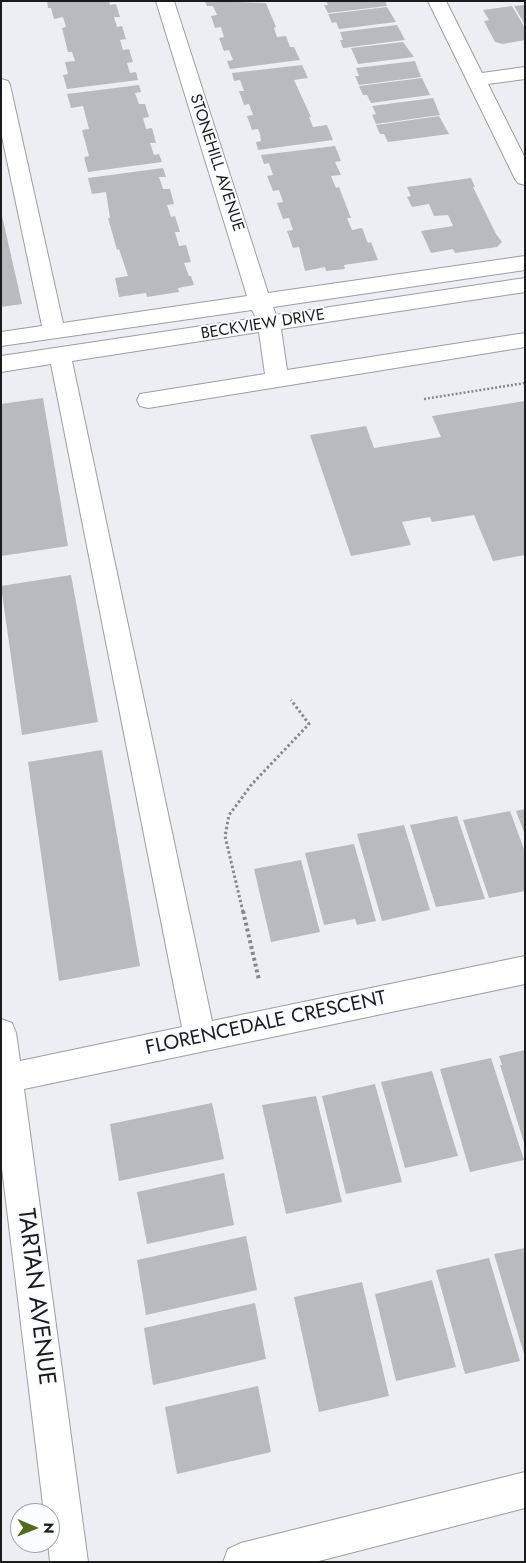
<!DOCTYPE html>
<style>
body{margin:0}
#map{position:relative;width:526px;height:1563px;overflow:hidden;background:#edeef3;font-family:Jost,sans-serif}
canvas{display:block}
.frame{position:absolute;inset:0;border:2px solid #1a1b1c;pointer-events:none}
.north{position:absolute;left:10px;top:1503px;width:50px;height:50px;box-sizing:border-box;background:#fbfcfe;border:1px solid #a1a2a4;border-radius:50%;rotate:91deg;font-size:14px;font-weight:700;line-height:20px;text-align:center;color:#1a1b1c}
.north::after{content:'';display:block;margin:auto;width:18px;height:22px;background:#526b1c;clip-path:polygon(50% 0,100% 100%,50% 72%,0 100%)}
</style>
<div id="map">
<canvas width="526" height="1563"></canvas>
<div class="frame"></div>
<div class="north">N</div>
</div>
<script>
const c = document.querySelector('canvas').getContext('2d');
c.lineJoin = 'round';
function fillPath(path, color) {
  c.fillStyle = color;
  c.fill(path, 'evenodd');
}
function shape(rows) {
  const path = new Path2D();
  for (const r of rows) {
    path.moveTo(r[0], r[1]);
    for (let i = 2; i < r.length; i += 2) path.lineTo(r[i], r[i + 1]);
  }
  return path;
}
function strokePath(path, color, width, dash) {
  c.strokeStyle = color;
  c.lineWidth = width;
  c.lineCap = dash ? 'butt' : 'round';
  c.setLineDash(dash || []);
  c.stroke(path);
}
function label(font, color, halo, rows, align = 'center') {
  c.font = font + ' Jost,sans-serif';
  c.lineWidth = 4;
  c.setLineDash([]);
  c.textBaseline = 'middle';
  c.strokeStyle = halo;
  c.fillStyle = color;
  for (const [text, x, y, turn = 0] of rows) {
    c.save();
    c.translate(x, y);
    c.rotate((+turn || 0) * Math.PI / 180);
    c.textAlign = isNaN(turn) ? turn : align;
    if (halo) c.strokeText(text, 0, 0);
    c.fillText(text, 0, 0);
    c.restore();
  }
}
const building = shape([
 [47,1,109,1,110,5,116,4,120,17,114,17,117,27,122,26,126,39,120,40,123,50,129,49,133,62,127,63,130,73,136,72,138,80,67,89,63,75,68,74,65,62,75,61,72,52,68,52,62,28,66,27,63,17,54,19,51,8,48,8],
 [205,1,266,3,276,27,274,28,277,37,286,36,290,47,294,47,300,60,230,69,227,61,233,60,229,50,224,51,219,38,224,37,221,27,215,28,211,16,217,15,213,6,207,6],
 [326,1,385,1,387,6,328,13,324,5,328,5],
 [525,5,525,25,514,6],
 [512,6,525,28,525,40,503,44,495,42,484,21,489,20,483,10],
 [387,7,396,22,339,29,336,22,332,23,328,14],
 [397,25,405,40,343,48,340,40,343,40,340,32],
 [403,42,414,57,358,64,351,48],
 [415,61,421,77,359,85,355,76,359,76,356,68],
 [302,65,308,78,294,80,311,117,309,117,313,127,327,125,333,140,258,150,256,142,261,141,260,134,258,129,252,130,247,116,253,115,249,104,244,105,239,91,244,91,240,80,234,81,232,73],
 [422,78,430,95,371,103,367,95,363,95,359,86],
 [139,85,141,92,135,93,139,104,145,104,149,117,143,118,146,129,152,128,156,143,150,143,154,155,159,154,162,162,88,172,84,157,89,156,82,130,89,129,83,106,71,108,67,94],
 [433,98,440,115,376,124,372,115,376,114,372,106],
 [439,116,449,134,388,142,384,134,380,134,376,125],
 [335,146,341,161,335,162,341,175,331,176,336,188,339,187,351,218,347,218,352,230,362,228,368,243,371,242,378,260,344,265,345,269,326,271,325,267,305,271,299,247,293,248,287,231,293,230,289,218,283,219,277,203,283,202,279,190,273,191,267,176,273,175,269,163,264,164,261,155],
 [163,168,166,177,159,177,163,189,170,189,174,204,167,205,171,217,175,216,180,232,175,232,179,246,186,245,191,262,184,263,189,276,191,276,194,285,178,288,179,292,147,297,146,293,119,297,115,278,128,276,119,249,117,250,108,218,110,218,106,192,92,194,88,178],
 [471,178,475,187,473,187,496,234,502,242,497,247,455,253,453,249,431,253,421,231,453,226,448,215,434,216,429,204,412,207,407,197,411,196,407,187],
 [1,211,22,304,1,307],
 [43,398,68,546,1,556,1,404],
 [525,401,525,555,493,561,474,515,432,522,430,517,402,522,411,545,351,556,310,435,366,426,374,448,441,437,432,416],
 [71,575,98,722,22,735,1,586],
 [102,750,140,966,59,981,28,762],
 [525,809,525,835,516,811],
 [510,811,525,852,525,891,489,898,463,820],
 [457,816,485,899,436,907,410,825],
 [404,825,430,910,382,921,357,834],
 [354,844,376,921,357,925,355,919,324,925,305,853],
 [301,860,320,932,271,942,254,869],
 [525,1050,525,1143,524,1143,500,1065,502,1065,499,1056],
 [491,1058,524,1160,470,1172,440,1069],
 [432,1071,458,1156,405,1168,381,1082],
 [375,1084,402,1182,346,1194,322,1096],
 [316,1096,342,1202,286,1214,262,1105],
 [212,1103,224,1159,119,1181,110,1124],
 [224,1173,234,1225,147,1244,137,1192],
 [246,1236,257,1290,146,1315,137,1260],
 [525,1248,525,1354,524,1354,494,1254],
 [489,1258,520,1361,465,1374,436,1270],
 [432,1280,456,1367,396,1381,375,1294],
 [362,1282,389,1396,319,1412,294,1297],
 [255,1303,266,1359,153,1385,144,1328],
 [258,1386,271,1452,177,1474,165,1407]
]);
const pathFar2 = shape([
 [424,399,525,383]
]);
const pathFar1 = shape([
 [243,912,225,836,229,815,252,784,309,724,291,700]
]);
const path = shape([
 [243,911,259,980]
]);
const minor = shape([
 [156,1,174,1,268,293,525,256,525,270,273,307,276,315,525,278,525,292,281,329,287,370,525,333,525,347,148,408,140,406,137,400,140,394,265,374,259,332,72,361,212,1021,525,956,525,984,24,1089,88,1562,50,1562,48,1543,50,1543,50,1513,44,1513,1,1160,1,1019,12,1023,16,1033,20,1061,182,1027,51,364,1,372,1,356,256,318,252,310,1,346,1,332,42,326,1,132,1,79,8,81,10,85,63,323,247,296,156,1],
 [428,1,446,1,482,73,525,67,525,79,488,84,525,158,525,185,518,183,515,179,428,1],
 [525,1472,525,1508,315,1562,223,1562,228,1549,241,1543,525,1472]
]);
const farStreetnames = [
 ["STONEHILL AVENUE",216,163,72],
 ["BECKVIEW DRIVE",263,325,-9]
];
const streetNames = [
 ["FLORENCEDALE CRESCENT",266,1024,-12]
];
const nearStreetnames = [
 ["TARTAN AVENUE",35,1297,83]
];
fillPath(building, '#b9babe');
strokePath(minor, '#9d9ea3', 2);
strokePath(pathFar2, '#87888b', 2.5, [2, 2]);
strokePath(pathFar1, '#87888b', 3, [2.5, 2.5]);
strokePath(path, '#87888b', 4, [3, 3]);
fillPath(minor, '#fff');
label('16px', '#1a1b1c', '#fbfcfe', farStreetnames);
label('20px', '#1a1b1c', '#fbfcfe', streetNames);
label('24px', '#1a1b1c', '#fbfcfe', nearStreetnames);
</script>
